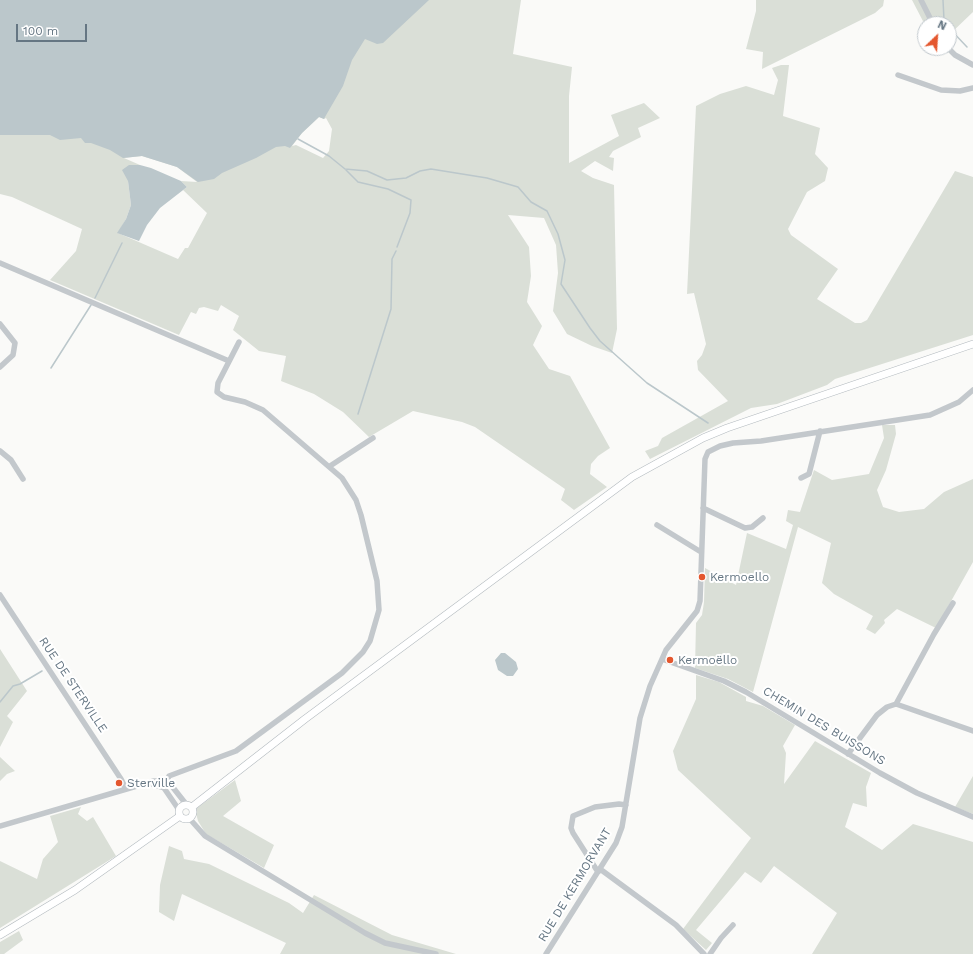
<!DOCTYPE html>
<meta charset="utf-8">
<style>
body{margin:0}
#map{position:relative;width:973px;height:954px;overflow:hidden;background:#fafaf8;font-family:"Work Sans",sans-serif}
canvas{display:block}
.north{position:absolute;left:917px;top:16px;width:40px;height:40px;box-sizing:border-box;background:#fff;border:1px solid #c1c8cd;border-radius:50%;rotate:25deg;font-size:11px;font-weight:700;line-height:16px;text-align:center;color:#657683}
.north::after{content:'';display:block;margin:auto;width:14px;height:18px;background:#e4572e;clip-path:polygon(50% 0,100% 100%,50% 72%,0 100%)}
.scale{position:absolute;left:16px;top:24px;width:71px;height:18px;box-sizing:border-box;border:2px solid #657683;border-top:0;padding-left:5px;font-size:12px;line-height:14px;white-space:nowrap;color:#657683;-webkit-text-stroke:3px #fff;paint-order:stroke}
</style>
<div id="map">
<canvas width="973" height="954"></canvas>
<div class="north">N</div>
<div class="scale">100 m</div>
</div>
<script>
const c = document.querySelector('canvas').getContext('2d');
c.lineJoin = 'round';
function fillPath(path, color) {
  c.fillStyle = color;
  c.fill(path, 'evenodd');
}
function shape(rows) {
  const path = new Path2D();
  for (const r of rows) {
    if (r.length === 3) {
      path.moveTo(r[0] + r[2], r[1]);
      path.arc(r[0], r[1], r[2], 0, 2 * Math.PI);
      continue;
    }
    path.moveTo(r[0], r[1]);
    for (let i = 2; i < r.length; i += 2) path.lineTo(r[i], r[i + 1]);
  }
  return path;
}
function strokePath(path, color, width, dash) {
  c.strokeStyle = color;
  c.lineWidth = width;
  c.lineCap = dash ? 'butt' : 'round';
  c.setLineDash(dash || []);
  c.stroke(path);
}
function label(font, color, halo, rows, align = 'center') {
  c.font = font + ' "Work Sans",sans-serif';
  c.lineWidth = 4;
  c.setLineDash([]);
  c.textBaseline = 'middle';
  c.strokeStyle = halo;
  c.fillStyle = color;
  for (const [text, x, y, turn = 0] of rows) {
    c.save();
    c.translate(x, y);
    c.rotate((+turn || 0) * Math.PI / 180);
    c.textAlign = isNaN(turn) ? turn : align;
    if (halo) c.strokeText(text, 0, 0);
    c.fillText(text, 0, 0);
    c.restore();
  }
}
const green = shape([
 [0,0,521,0,513,54,572,67,569,96,569,163,619,136,611,115,644,103,660,118,638,128,641,137,613,151,609,157,614,158,613,171,595,161,581,171,593,178,614,185,617,329,612,353,592,346,567,334,553,311,558,273,556,245,544,218,508,215,529,247,531,276,527,302,542,326,533,345,549,369,570,376,610,448,598,456,591,464,590,474,607,487,574,510,561,500,565,489,475,427,462,422,413,411,369,437,343,412,314,394,281,381,286,356,259,351,233,330,239,316,221,305,218,311,204,307,199,308,196,314,191,312,179,335,50,280,76,251,82,229,12,197,0,194],
 [319,117,324,119,326,118,332,129,329,151,323,158,296,145,292,146,302,133],
 [142,156,177,167,197,182,181,181,187,187,183,190,207,213,188,248,185,248,178,259,118,233,126,219,131,205,128,181,129,165,140,165,124,158],
 [756,0,884,0,883,6,875,13,762,69,763,52,746,49,756,11],
 [912,0,973,0,973,12,949,35,949,24,925,25],
 [781,65,789,65,783,116,820,128,815,154,828,168,825,181,807,192,788,229,791,235,838,269,817,299,855,323,861,323,867,320,955,171,973,177,973,335,835,379,827,385,777,404,751,408,650,459,645,451,658,446,662,438,728,401,698,370,697,361,702,355,706,344,694,293,687,294,696,106,720,94,746,86,774,95,778,80,772,68],
 [882,425,895,425,896,434,886,470,877,490,883,507,899,512,924,509,944,492,973,479,973,562,936,628,897,609,884,620,885,623,875,634,866,629,873,616,834,594,822,583,831,543,798,527,753,692,728,679,695,668,696,623,702,615,704,602,705,568,736,585,747,533,786,549,793,525,786,521,788,510,800,512,814,470,832,480,869,474,884,438],
 [0,649,27,691,7,716,13,722,0,747],
 [696,675,719,682,746,697,746,701,763,706,795,725,783,746,786,753,784,784,815,741,871,773,866,787,867,807,853,803,845,827,882,850,913,824,973,842,973,954,812,954,837,913,774,866,761,883,745,872,696,930,712,943,706,950,683,929,751,838,678,770,673,751,696,699],
 [0,757,15,771,7,774,0,781],
 [973,776,973,814,955,807],
 [235,780,241,801,223,816,274,845,264,868,206,834,198,821,196,813,197,808],
 [81,807,78,814,87,821,93,817,116,856,0,928,0,861,37,879,43,859,58,842,50,816],
 [169,846,182,851,184,859,209,864,289,903,303,913,314,895,392,935,456,954,280,954,286,943,182,894,174,921,159,912,160,885],
 [19,931,23,940,4,954,0,954,0,942]
]);
const water = shape([
 [0,0,429,0,383,43,377,44,365,39,352,60,343,86,325,117,324,119,319,117,302,133,290,148,285,146,276,147,256,158,222,173,214,179,198,182,177,167,142,156,123,158,110,150,91,143,85,143,81,138,60,140,50,135,0,135],
 [129,165,140,165,151,168,181,181,187,187,160,208,147,225,139,241,117,233,126,219,131,205,128,181,122,170],
 [501,653,505,653,516,662,518,669,513,676,507,676,498,670,495,660]
]);
const stream = shape([
 [943,0,944,20],
 [949,28,967,47],
 [298,139,329,156,345,169,367,171,387,180,406,178,420,171,431,169,487,178,518,187,531,202,547,211,558,234,565,260,561,284,590,328,600,341,647,383,708,423],
 [346,170,358,182,388,189,411,200,410,213,397,247],
 [95,298,122,243],
 [51,368,91,305],
 [358,414,391,309,392,259,396,251],
 [0,702,13,686,20,684,42,671]
]);
const minor = shape([
 [921,0,933,24],
 [948,48,955,55,973,65],
 [898,75,941,90,960,91,973,88],
 [0,263,229,361],
 [0,324,15,343,13,355,0,367],
 [0,451,11,460,23,479],
 [330,466,373,438],
 [801,478,809,474,820,431],
 [703,508,745,528,752,527,763,518],
 [657,525,701,552],
 [0,595,121,779,126,789],
 [662,659,724,681,746,692,880,773,917,793,973,817],
 [896,704,973,731],
 [848,754,877,715,887,707,896,704,934,634,953,603],
 [148,783,164,788,179,810],
 [164,788,169,776,236,751,342,673,363,652,370,641,379,610,377,581,361,515,356,500,342,478,263,410,245,402,224,397,217,392,218,383,239,342],
 [189,818,205,836,365,933,385,943,436,954],
 [0,826,154,781,161,781,171,785,186,804],
 [600,869,676,925,704,954],
 [598,872,573,833,571,828,573,816,595,807,619,804,626,805],
 [546,954,616,843,622,827,640,718,650,686,666,650,697,611,700,601,705,459,708,452,720,446,733,443,761,441,930,415,959,402,973,390],
 [710,954,721,938,733,925]
]);
const secondary = shape([
 [186,812,7],
 [192,807,305,719,632,477,703,438,727,428,973,344],
 [0,935,75,890,180,816]
]);
const markers = [
 [702,577,4,"#e4572e"],
 [670,660,4,"#e4572e"],
 [119,783,4,"#e4572e"]
];
const poiNames = [
 ["Kermoello",710,577],
 ["Kermoëllo",678,660],
 ["Sterville",127,783]
];
const streetNames = [
 ["RUE DE STERVILLE",73,685,56],
 ["CHEMIN DES BUISSONS",824,726,31],
 ["RUE DE KERMORVANT",575,885,-59]
];
fillPath(green, '#dadfd7');
fillPath(water, '#bbc7cb');
strokePath(stream, '#bbc7cb', 1.5);
strokePath(secondary, '#b3babf', 8);
strokePath(minor, '#c3c8cc', 5.5);
strokePath(secondary, '#fff', 7);
for (const [x, y, r, color] of markers) {
  const dot = new Path2D();
  dot.arc(x, y, r, 0, 2 * Math.PI);
  c.fillStyle = color;
  c.fill(dot);
  strokePath(dot, '#fff', 1.5);
}
label('12px', '#657683', '#fff', poiNames, 'left');
label('12px', '#657683', '#fff', streetNames);
</script>
